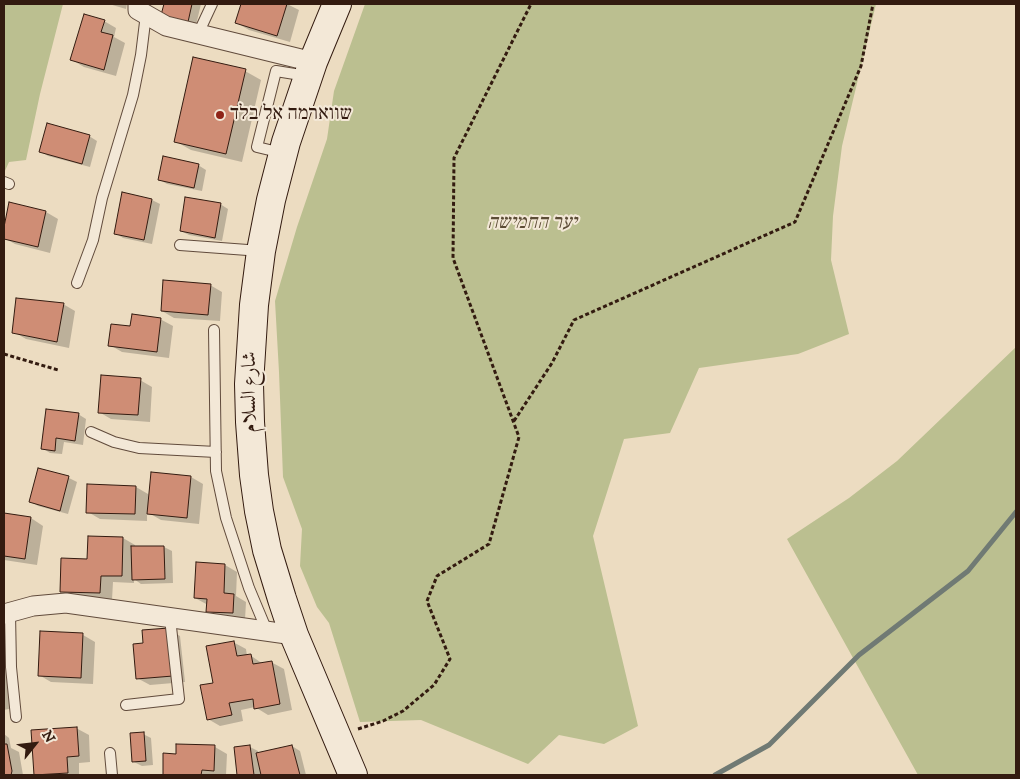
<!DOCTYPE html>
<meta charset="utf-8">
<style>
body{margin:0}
#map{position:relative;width:1020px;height:779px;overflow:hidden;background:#ecdcc1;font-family:"IM FELL DW Pica",serif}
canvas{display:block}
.frame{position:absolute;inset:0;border:5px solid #331b10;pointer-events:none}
.north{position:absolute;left:10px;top:719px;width:50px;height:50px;-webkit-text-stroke:4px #f3e8d7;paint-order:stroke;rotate:61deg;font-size:14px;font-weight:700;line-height:20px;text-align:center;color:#331b10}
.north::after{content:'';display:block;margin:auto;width:18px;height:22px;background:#331b10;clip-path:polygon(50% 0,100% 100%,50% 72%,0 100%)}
</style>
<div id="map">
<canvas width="1020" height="779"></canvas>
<div class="frame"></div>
<div class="north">N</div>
</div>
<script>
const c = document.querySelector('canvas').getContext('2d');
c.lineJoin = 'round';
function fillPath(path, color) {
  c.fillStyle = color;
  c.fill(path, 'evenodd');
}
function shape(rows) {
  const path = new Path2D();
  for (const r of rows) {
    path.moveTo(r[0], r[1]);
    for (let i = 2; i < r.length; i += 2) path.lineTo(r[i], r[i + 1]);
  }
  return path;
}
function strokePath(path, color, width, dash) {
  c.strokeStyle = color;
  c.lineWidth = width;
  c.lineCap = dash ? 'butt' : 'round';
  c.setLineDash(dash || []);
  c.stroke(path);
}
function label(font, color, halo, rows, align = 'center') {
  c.font = font + ' "IM FELL DW Pica",Amiri,"Frank Ruhl Libre",serif';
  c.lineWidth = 4;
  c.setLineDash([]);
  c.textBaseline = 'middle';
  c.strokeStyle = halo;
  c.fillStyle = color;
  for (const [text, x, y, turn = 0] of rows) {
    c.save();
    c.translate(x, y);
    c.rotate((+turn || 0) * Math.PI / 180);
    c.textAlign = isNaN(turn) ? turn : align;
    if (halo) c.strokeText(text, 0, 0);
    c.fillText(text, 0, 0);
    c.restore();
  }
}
const green = shape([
 [4,4,63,4,40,94,26,160,9,162,4,173],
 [365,4,876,4,842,146,833,216,831,260,849,334,798,354,699,368,670,433,624,439,593,536,638,726,604,744,559,735,528,764,421,720,360,722,329,623,317,607,300,566,302,529,283,477,279,372,275,301,297,227,327,139,334,91],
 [1016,347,1016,775,918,775,787,539,849,498,897,461]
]);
const shadow = shape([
 [109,4,127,4,126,9],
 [165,4,201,4,196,25,170,19,162,15],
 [242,4,287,4,299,10,290,42,249,30,237,23],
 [104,21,116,28,114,37,125,43,116,76,84,67,72,60],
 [245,71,261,80,242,162,191,150,175,141],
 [89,136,97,141,90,167,48,156,40,151],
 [198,165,206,170,202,191,167,184,160,180],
 [123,194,152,200,160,204,152,244,123,238,115,233],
 [10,204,46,212,58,219,50,253,15,244,4,238],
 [220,204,228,209,222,241,189,235,181,231],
 [210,285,222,292,220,321,174,318,162,311],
 [63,304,75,311,69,348,26,339,14,332],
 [160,319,173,326,169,358,122,352,110,345,131,328],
 [140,380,152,387,150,422,111,419,99,412],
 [78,414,86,419,83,445,64,442,62,454,50,453,42,448],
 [38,469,69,478,77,482,68,514,38,506,30,501],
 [152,474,191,477,203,484,199,524,161,520,147,512,147,521,100,519,88,512,136,487,148,494,148,502,150,502],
 [4,514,31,518,43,526,37,565,4,560],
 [123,538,135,545,135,547,164,547,172,551,173,583,141,584,134,579,134,583,113,582,112,600,74,598,61,591,88,560],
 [225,565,237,572,236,596,246,602,245,620,220,618,208,611,208,605,195,598],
 [168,629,180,636,185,682,150,685,137,678,144,645],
 [83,635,95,642,93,684,51,682,39,675],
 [233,642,246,649,247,656,250,655,263,664,271,662,284,669,292,710,268,715,255,707,241,710,243,721,220,726,208,719,214,684],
 [4,661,10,664,18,707,4,710],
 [76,728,89,735,90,762,79,763,79,775,36,775],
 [4,734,9,738,11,748,19,752,23,775,4,775],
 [143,734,151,738,153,765,142,766,134,762],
 [292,746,300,751,306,775,238,775,235,748,250,747,258,751,258,754],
 [215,747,227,754,226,775,164,775,165,755,177,755]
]);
const stream = shape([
 [715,775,769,745,859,655,968,571,1016,512]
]);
const building = shape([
 [164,4,192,4,188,22,161,15,164,4],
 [241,4,287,4,277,36,235,23,241,4],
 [84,14,105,20,101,32,113,35,104,70,70,60,84,14],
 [193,57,246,69,226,154,174,142,193,57],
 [47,123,90,135,82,164,39,152,47,123],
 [163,156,199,164,194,188,158,180,163,156],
 [122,192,152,199,144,240,114,234,122,192],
 [185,197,221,203,215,238,180,231,185,197],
 [9,202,46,211,38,247,4,239,4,227,9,202],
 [163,280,211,284,208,315,161,311,163,280],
 [16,298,64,303,57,342,12,333,16,298],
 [132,314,161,318,157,352,108,346,111,324,130,326,132,314],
 [101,375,141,378,138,415,98,413,101,375],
 [46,409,79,413,75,441,56,438,55,451,41,449,46,409],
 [38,468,69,476,60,511,29,502,38,468],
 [151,472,191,476,187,518,147,514,151,472],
 [87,484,136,486,135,514,86,513,87,484],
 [4,513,31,517,25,559,4,556,4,513],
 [88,536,123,537,122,576,101,576,100,593,60,592,61,558,87,559,88,536],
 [131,546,164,546,165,579,132,580,131,546],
 [196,562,225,564,224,593,234,594,233,613,206,612,207,599,194,598,196,562],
 [169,628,173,676,136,679,133,644,143,643,142,630,169,628],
 [40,631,83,633,81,678,38,676,40,631],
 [234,641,237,656,251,654,253,664,272,661,280,704,254,709,253,699,229,703,232,715,207,720,200,685,213,683,206,646,234,641],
 [77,727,79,756,67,757,68,773,34,775,31,730,77,727],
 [144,732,146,761,132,762,130,733,144,732],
 [4,744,7,744,12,771,11,775,4,775,4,744],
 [176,744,215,745,214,771,202,770,201,775,163,775,163,753,176,754,176,744],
 [250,745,254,775,237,775,234,747,250,745],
 [292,745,300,775,261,775,256,753,292,745]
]);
const path = shape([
 [4,354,58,370],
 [514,421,552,363,574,320,795,222,861,66,873,4],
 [358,729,383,721,403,711,434,685,450,659,427,601,437,576,489,544,519,437,453,258,454,158,531,4]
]);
const lane = shape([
 [198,34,212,4],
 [282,153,257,147,276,71,307,76],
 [4,182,9,184],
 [180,245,261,251],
 [77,283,93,240,102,198,133,95,141,55,146,14],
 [214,330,216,471,226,518,249,588,267,631],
 [91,432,114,442,139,448,216,452],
 [10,613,11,667,16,717],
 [126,705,179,699,170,618],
 [110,753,112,775]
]);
const street = shape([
 [138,4,138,10,166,26,313,62],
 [4,614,33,606,66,603,294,635]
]);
const secondary = shape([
 [337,4,313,62,286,142,271,200,261,251,254,305,249,384,250,422,254,475,259,511,267,550,282,599,294,635,353,775]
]);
const markers = [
 [220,115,5,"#8f2418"]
];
const poiNames = [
 ["שווארמה אל בלד",230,115]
];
const parkNames = [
 ["יער החמישה",532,224]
];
const streetNames = [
 ["شارع السلام",251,392,-90]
];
fillPath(green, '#bbbf90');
fillPath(shadow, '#0003');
strokePath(stream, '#707a74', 5);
fillPath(building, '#cf8d75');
strokePath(building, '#331b10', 1);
strokePath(lane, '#614b3c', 12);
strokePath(street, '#614b3c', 21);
strokePath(secondary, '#331b10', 30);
strokePath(path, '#331b10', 3, [4, 2.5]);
strokePath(lane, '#f3e8d7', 10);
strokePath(street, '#f3e8d7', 19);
strokePath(secondary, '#f3e8d7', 28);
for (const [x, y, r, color] of markers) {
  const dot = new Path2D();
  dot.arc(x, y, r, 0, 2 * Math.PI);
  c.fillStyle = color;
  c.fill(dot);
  strokePath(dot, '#f3e8d7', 2);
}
label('20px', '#331b10', '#f3e8d7', poiNames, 'left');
label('italic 20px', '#5c4c36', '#f3e8d7', parkNames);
label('20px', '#331b10', '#f3e8d7', streetNames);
</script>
